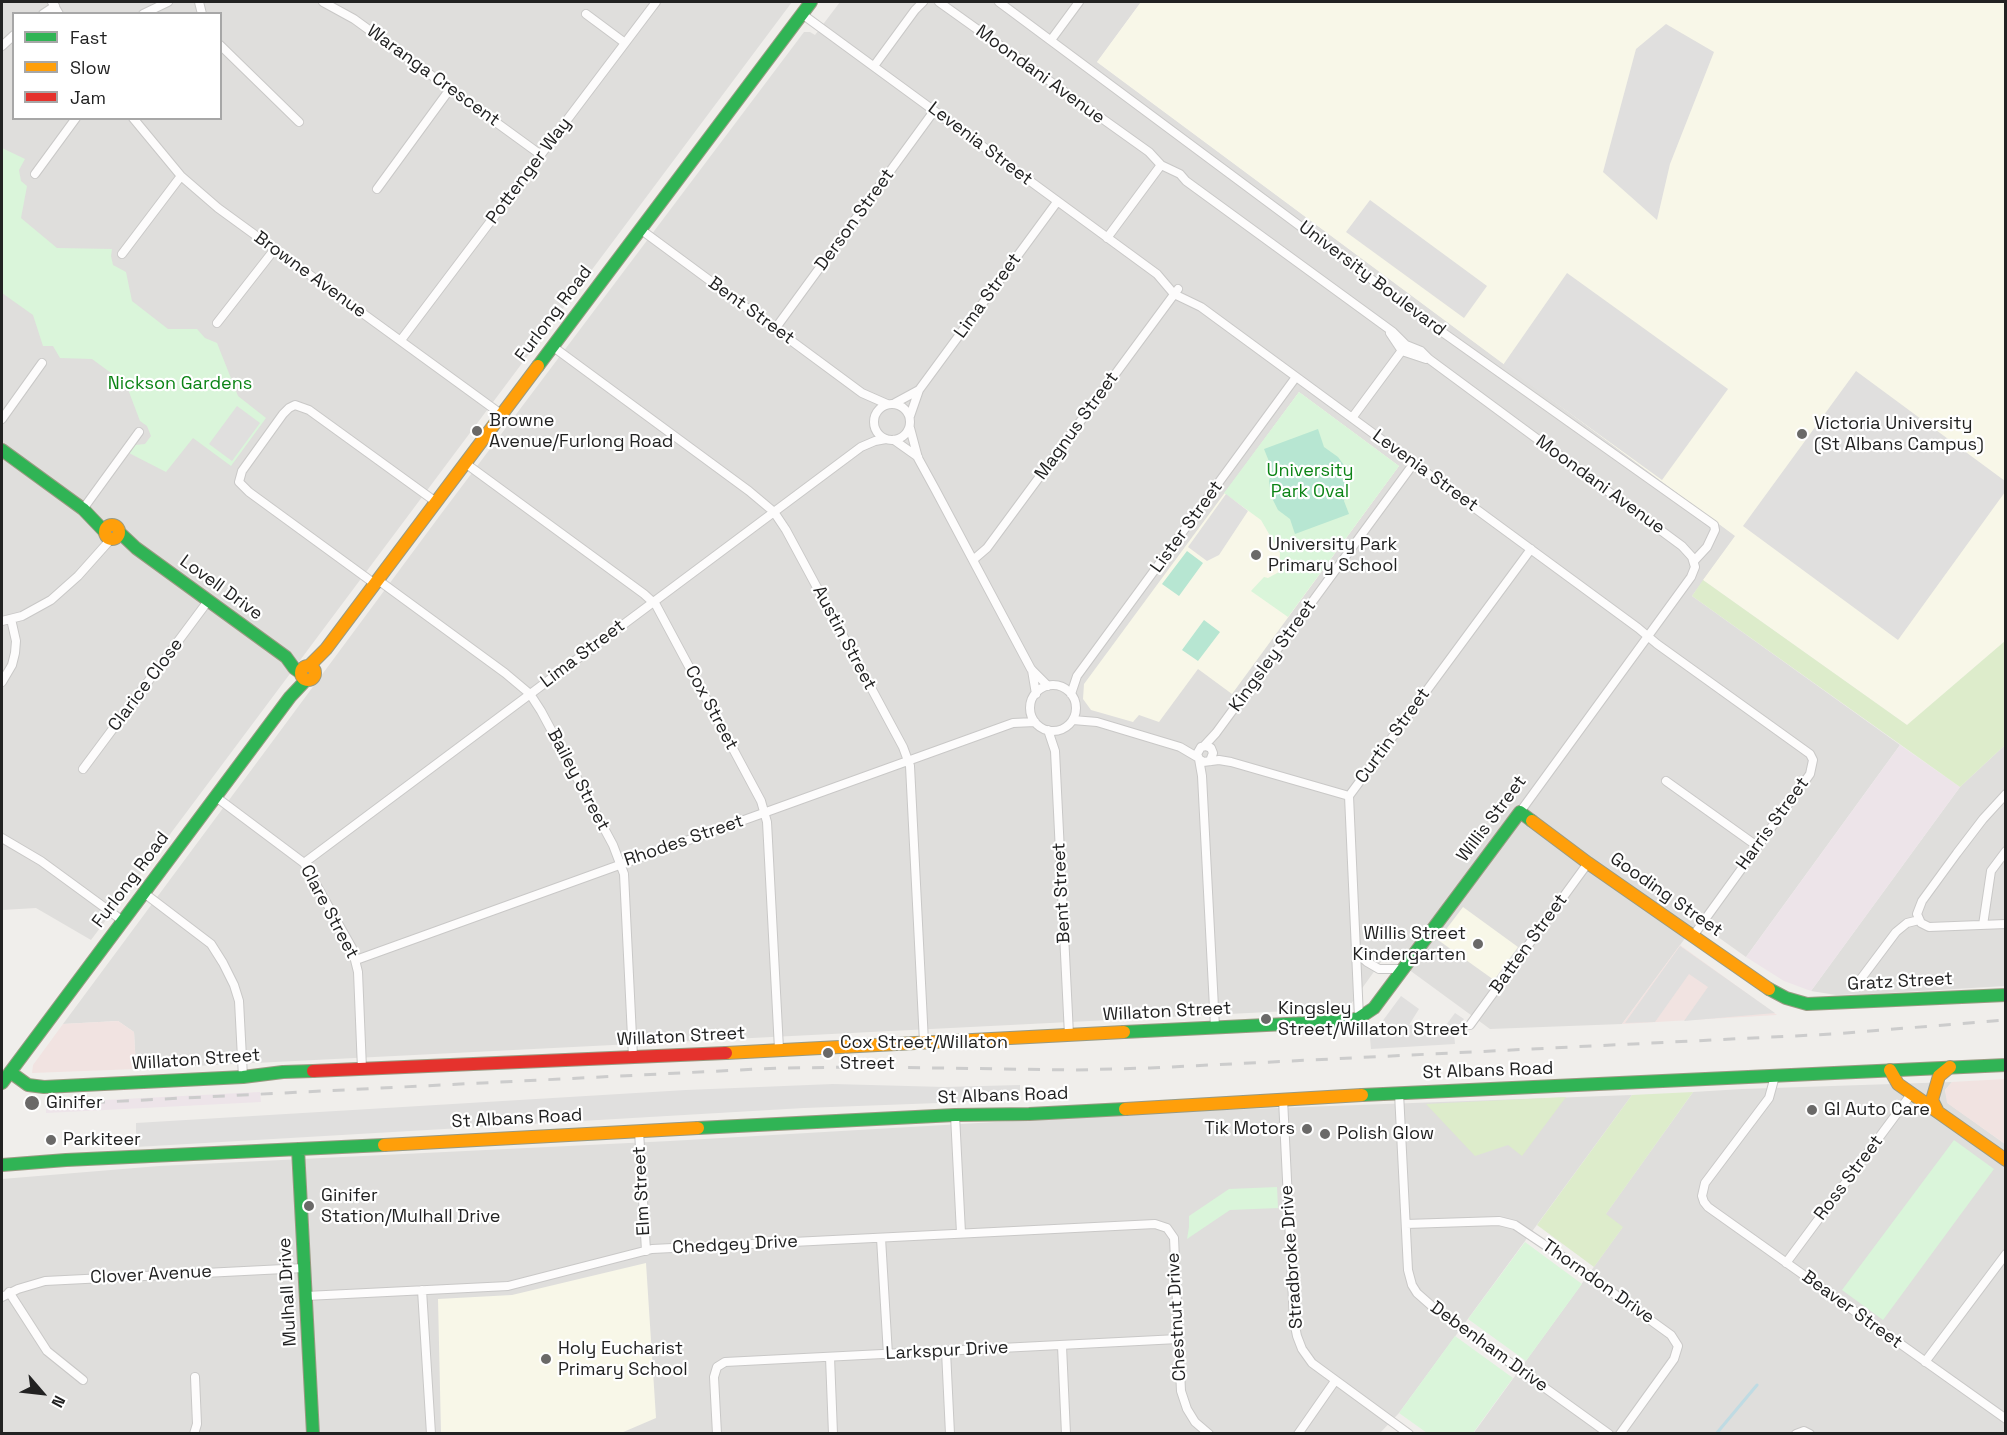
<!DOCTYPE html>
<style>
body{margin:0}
#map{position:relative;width:2007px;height:1435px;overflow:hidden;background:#f0eeeb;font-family:"Space Grotesk",sans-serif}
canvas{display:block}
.frame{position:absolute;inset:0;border:3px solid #222;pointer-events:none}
.legend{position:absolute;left:12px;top:12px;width:210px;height:108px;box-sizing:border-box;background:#fff;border:2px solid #a7a7a7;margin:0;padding:8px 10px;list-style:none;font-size:18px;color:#222}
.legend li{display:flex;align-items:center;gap:12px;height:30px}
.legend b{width:30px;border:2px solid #a7a7a7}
.north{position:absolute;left:12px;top:1363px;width:60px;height:60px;-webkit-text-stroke:4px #fff;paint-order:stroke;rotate:118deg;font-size:16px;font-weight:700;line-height:24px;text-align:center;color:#222}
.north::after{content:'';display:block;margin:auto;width:21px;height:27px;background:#222;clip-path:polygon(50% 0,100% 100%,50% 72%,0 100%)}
</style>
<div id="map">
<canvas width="2007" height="1435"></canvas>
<div class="frame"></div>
<ul class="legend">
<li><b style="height:8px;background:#30b455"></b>Fast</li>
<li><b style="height:8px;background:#ff9f0a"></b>Slow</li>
<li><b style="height:8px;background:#e5322d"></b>Jam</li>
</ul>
<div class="north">N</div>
</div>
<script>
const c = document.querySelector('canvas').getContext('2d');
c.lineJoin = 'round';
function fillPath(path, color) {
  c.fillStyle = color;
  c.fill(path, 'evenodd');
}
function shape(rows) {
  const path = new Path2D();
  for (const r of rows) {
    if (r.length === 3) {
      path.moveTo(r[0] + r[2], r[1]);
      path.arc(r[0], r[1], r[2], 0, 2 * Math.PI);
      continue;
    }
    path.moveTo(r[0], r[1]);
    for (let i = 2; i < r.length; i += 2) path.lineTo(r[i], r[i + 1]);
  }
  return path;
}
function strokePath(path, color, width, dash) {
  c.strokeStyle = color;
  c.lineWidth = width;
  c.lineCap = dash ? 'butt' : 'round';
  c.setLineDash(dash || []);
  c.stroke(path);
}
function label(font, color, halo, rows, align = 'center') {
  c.font = font + ' "Space Grotesk",sans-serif';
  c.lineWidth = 4.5;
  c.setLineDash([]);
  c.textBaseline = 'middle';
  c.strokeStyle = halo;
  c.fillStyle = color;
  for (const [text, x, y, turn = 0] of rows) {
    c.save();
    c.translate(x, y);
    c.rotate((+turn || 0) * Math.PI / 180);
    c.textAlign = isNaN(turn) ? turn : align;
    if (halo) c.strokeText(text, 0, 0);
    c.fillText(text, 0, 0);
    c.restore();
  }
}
const residential = shape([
 [2,2,792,2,91,940,36,908,2,910],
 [14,14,220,14,220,118,14,118],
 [840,2,1141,2,1097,62,1736,536,1692,596,1900,745,1746,957,1697,922,1622,1024,1490,1029,1393,958,1383,959,1348,1008,136,1069,134,1032,118,1021,63,1024,441,514,804,32,810,32,815,35],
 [2005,745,2005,986,1870,994,1836,995,1811,991,1960,787],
 [1952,1082,1945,1090,1948,1103,2005,1144,2005,1433,1473,1434,1622,1228,1605,1215,1693,1092,1742,1089],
 [1632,1095,1399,1413,1380,1433,2,1434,2,1179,159,1166,670,1141,1167,1112]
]);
const commercial = shape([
 [1680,945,1777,1015,1622,1024],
 [118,1021,134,1032,136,1069,32,1073,33,1065,63,1024],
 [2005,1079,2005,1144,1947,1103,1945,1090,1952,1082]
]);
const industrial = shape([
 [1900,745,1960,787,1811,991,1784,981,1746,957],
 [260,1092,261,1102,46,1113,46,1103]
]);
const education = shape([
 [1141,2,2005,2,2005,641,1907,725,1703,580,1735,536,1097,62],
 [1299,392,1399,466,1232,694,1198,669,1159,722,1139,715,1133,722,1091,710,1083,699,1084,684],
 [1463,907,1518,947,1494,980,1438,940],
 [646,1263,656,1418,621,1433,441,1433,438,1299,512,1295]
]);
const grass = shape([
 [1703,580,1907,725,2005,641,2005,745,1960,787,1692,596],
 [1693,1092,1606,1214,1623,1227,1594,1267,1537,1225,1632,1095],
 [1566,1097,1522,1156,1508,1145,1475,1156,1426,1104]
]);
const park = shape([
 [2,148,25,159,19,170,21,181,27,186,21,218,57,248,112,249,111,256,113,265,126,272,132,301,168,329,197,329,205,338,217,343,238,396,266,418,231,466,193,438,166,472,129,453,135,445,145,444,151,436,147,426,140,421,126,384,92,359,60,358,53,346,43,346,33,315,2,293],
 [1299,392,1399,466,1288,617,1251,591,1264,577,1268,578,1279,572,1280,553,1261,520,1224,493],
 [1954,1140,1994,1169,1883,1320,1842,1290],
 [1277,1187,1278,1208,1230,1210,1187,1239,1189,1227,1189,1216,1229,1189],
 [1525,1242,1582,1284,1526,1361,1468,1319],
 [1455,1336,1513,1378,1473,1433,1427,1433,1399,1413]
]);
const pitch = shape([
 [1318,429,1324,447,1338,457,1346,468,1349,482,1344,501,1349,514,1295,534,1290,519,1278,510,1271,496,1269,481,1272,469,1264,449],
 [1187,551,1203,563,1179,596,1162,584],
 [1204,620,1220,632,1198,661,1182,650]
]);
const parking = shape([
 [1666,24,1714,52,1670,164,1657,220,1603,172,1636,49],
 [1370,200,1487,286,1464,318,1346,232],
 [1567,273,1728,389,1662,480,1503,365],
 [1856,371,2005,481,2005,492,1898,640,1743,526],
 [237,406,260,423,232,461,209,444],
 [1226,494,1248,511,1219,555,1207,561,1188,547],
 [1680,946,1775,1013,1684,1021,1708,987,1689,974,1655,1022,1625,1023],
 [1401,996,1419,1009,1409,1025,1435,1023,1435,1029,1443,1029,1455,1013,1464,1019,1454,1033,1455,1044,1371,1049,1370,1038],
 [833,1084,945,1087,1020,1085,1020,1100,804,1108,136,1147,136,1123,686,1090]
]);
const stream = shape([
 [1716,1434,1757,1385]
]);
const street = shape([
 [52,2,59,14],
 [199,2,202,14],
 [323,2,354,19,541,155],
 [939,2,1149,152,1161,165,1180,174,1186,181,1393,332,1406,345,1421,351,1429,359,1682,546,1692,557,1695,567,1691,577,1520,812],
 [999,2,1445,334,1714,525,1715,530,1707,547,1694,561],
 [43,14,55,6],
 [143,14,168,2],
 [586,14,625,43],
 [802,14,1157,274,1174,294,1201,307,1638,628,1657,644,1810,754,1813,760,1810,774,1693,936],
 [1051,40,1079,2],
 [220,45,299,122],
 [2,46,14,35],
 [874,66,915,10,923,2],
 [133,118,181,176,218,208,501,414],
 [35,174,76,118],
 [377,189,450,89],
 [640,229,862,393,887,404],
 [1107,238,1161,165],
 [122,254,181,176],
 [217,323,274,250],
 [775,329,934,111],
 [1390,333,1402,351,1426,359],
 [401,340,656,2],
 [552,346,749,491,774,512,786,530,903,747,910,766,924,1042],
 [895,403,919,390],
 [892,422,18],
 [910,416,919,390,1057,202],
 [1352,418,1406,345],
 [2,419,42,363],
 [910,428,918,458,935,489,1031,669,1048,686],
 [894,440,918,457],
 [465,463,644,594,656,605,761,801,767,822,779,1049],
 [83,509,139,432],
 [973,560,987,548,1178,289],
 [378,580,505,673,530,694,541,711,613,845,624,874,633,1057],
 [375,584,249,492,239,482,242,471,283,414,289,408,295,405,309,410,436,502],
 [2,621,22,616,51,600,78,576,111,539],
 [1032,670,1036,694],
 [2,682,12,665,15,653,16,641,11,619],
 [1053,708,23],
 [1071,694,1077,676,1296,377],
 [1073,720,1097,722,1180,747,1197,757],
 [1048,730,1055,751,1069,1035],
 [1204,746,1216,733,1414,463],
 [1199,759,1202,776,1215,1027],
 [1210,761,1213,753,1211,748,1206,746,1201,747,1197,754,1199,759,1203,762,1219,760,1231,762,1349,796],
 [83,769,208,601],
 [1666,781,1757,846],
 [2006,794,1983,819,1957,853,1922,901,1917,914,1921,923,1929,927,2006,924],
 [216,797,304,863,352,948,358,972,362,1069],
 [2,838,41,861,123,921],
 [304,863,861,447,875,441,886,439],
 [144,893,211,944,223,963,234,985,239,1001,243,1077],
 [1983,925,1991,871,2006,851],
 [1357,953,1367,962,1379,969,1402,969],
 [356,960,1013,723,1035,722],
 [1860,980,1896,932,1907,923,1919,920],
 [1359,1018,1349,796,1531,549],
 [1470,1025,1588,863],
 [1775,1076,1769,1098,1705,1183,1702,1196,1704,1202,1708,1207,2006,1419],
 [1399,1093,1408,1270,1412,1285,1417,1293,1434,1308,1609,1434],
 [1283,1099,1294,1321,1297,1336,1302,1349,1312,1363,1409,1434],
 [955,1115,961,1233],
 [639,1131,646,1251],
 [1406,1224,1499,1221,1515,1225,1573,1264,1671,1335,1678,1346,1674,1359,1620,1434],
 [881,1238,888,1355],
 [1786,1263,1912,1093],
 [422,1290,431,1434],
 [9,1292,47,1351,83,1380],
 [306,1296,508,1286,652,1249,1155,1224,1167,1228,1174,1238,1181,1391,1187,1409,1195,1422,1209,1434],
 [2,1297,18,1289,45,1281,304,1268],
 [1062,1346,1066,1434],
 [946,1351,950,1434],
 [830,1357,833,1434],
 [1925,1362,2006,1254],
 [194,1434,197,1424,195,1377],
 [717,1434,714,1377,717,1367,725,1362,1178,1339],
 [1298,1434,1335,1381],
 [1796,1434,1804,1431,1810,1434]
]);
const fast = shape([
 [538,366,811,2],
 [2,450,83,509,105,532],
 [119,532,136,548,286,657,294,668,301,673],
 [1769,989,1786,998,1807,1004,2006,995],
 [1124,1032,1347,1021,1359,1018,1374,1008,1520,812,1532,821],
 [10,1072,28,1085,44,1087,243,1077,283,1072,313,1071],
 [2,1083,290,697,306,680],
 [1362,1095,2006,1065],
 [698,1128,955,1115,1029,1114,1125,1109],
 [298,1149,313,1434],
 [2,1165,66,1160,384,1145]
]);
const slow = shape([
 [112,532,7],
 [309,666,326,649,538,366],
 [308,673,7],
 [1532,821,1588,863,1769,989],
 [726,1053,1124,1032],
 [1890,1070,1898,1084,2006,1160],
 [1125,1109,1362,1095],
 [1937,1110,1932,1100,1939,1076,1950,1067],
 [384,1145,698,1128]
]);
const jam = shape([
 [313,1071,726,1053]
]);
const rail = shape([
 [45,1105,779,1068,868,1067,1075,1070,1150,1068,1833,1034,2006,1020]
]);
const markers = [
 [477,431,6,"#6a6968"],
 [1802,434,6,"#6a6968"],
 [1256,555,6,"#6a6968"],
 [1478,944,6,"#6a6968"],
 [1266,1019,6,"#6a6968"],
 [828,1053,6,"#6a6968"],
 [32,1103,8,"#6a6968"],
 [1812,1110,6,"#6a6968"],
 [1307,1129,6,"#6a6968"],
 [1325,1134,6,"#6a6968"],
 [51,1140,6,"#6a6968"],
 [309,1206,6,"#6a6968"],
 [546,1359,6,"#6a6968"]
];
const streetNames = [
 ["Moondani Avenue",1040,75,36],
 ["Waranga Crescent",433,76,36],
 ["Levenia Street",980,144,37],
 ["Pottenger Way",529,171,-53],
 ["Derson Street",855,220,-54],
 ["Browne Avenue",310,275,36],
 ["University Boulevard",1372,279,37],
 ["Lima Street",988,296,-54],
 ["Bent Street",751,311,36],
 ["Furlong Road",554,314,-53],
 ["Magnus Street",1077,426,-54],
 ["Levenia Street",1425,471,36],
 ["Moondani Avenue",1600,485,36],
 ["Lister Street",1187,527,-54],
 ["Lovell Drive",221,588,36],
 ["Austin Street",844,638,62],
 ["Lima Street",583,654,-37],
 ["Kingsley Street",1273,656,-54],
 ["Clarice Close",146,685,-53],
 ["Cox Street",711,708,62],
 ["Curtin Street",1393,736,-54],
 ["Bailey Street",578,780,62],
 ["Willis Street",1492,819,-53],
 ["Harris Street",1773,824,-54],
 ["Rhodes Street",684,841,-19],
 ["Furlong Road",131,880,-53],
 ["Bent Street",1062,893,-93],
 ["Gooding Street",1666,895,35],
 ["Clare Street",329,912,62],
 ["Batten Street",1529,944,-54],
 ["Gratz Street",1900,982,-3],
 ["Willaton Street",1167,1012,-3],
 ["Willaton Street",681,1037,-3],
 ["Willaton Street",196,1060,-4],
 ["St Albans Road",1488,1071,-2],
 ["St Albans Road",1003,1096,-2],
 ["St Albans Road",517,1119,-3],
 ["Ross Street",1849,1178,-53],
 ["Elm Street",642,1191,-93],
 ["Chedgey Drive",735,1245,-3],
 ["Stradbroke Drive",1292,1257,-94],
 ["Clover Avenue",151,1275,-3],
 ["Thorndon Drive",1598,1282,35],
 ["Mulhall Drive",288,1292,-93],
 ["Beaver Street",1852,1310,36],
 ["Chestnut Drive",1177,1317,-93],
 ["Debenham Drive",1489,1347,36],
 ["Larkspur Drive",947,1351,-3]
];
const parkNames = [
 ["Nickson Gardens",180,384],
 ["University",1310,471],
 ["Park Oval",1310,492]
];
const poiNames = [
 ["Browne",489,421],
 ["Avenue/Furlong Road",489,442],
 ["Victoria University",1814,424],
 ["(St Albans Campus)",1814,445],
 ["University Park",1268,545],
 ["Primary School",1268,566],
 ["Willis Street",1466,934,"right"],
 ["Kindergarten",1466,955,"right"],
 ["Kingsley",1278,1009],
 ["Street/Willaton Street",1278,1030],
 ["Cox Street/Willaton",840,1043],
 ["Street",840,1064],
 ["Ginifer",46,1103],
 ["GI Auto Care",1824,1110],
 ["Tik Motors",1295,1129,"right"],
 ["Polish Glow",1337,1134],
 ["Parkiteer",63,1140],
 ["Ginifer",321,1196],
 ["Station/Mulhall Drive",321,1217],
 ["Holy Eucharist",558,1349],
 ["Primary School",558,1370]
];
fillPath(residential, '#dfdedc');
fillPath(commercial, '#f1e3e1');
fillPath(industrial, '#ede4e9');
fillPath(education, '#f8f7e8');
fillPath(grass, '#ddeccb');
fillPath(park, '#daf5da');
fillPath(pitch, '#b7e6d2');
fillPath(parking, '#e0dfde');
strokePath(stream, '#bfdbe3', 3);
strokePath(street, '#c9c8c7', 10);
strokePath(fast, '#999a82', 14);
strokePath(slow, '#999a82', 14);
strokePath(jam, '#999a82', 14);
strokePath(street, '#fdfcfc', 8);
strokePath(fast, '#30b455', 12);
strokePath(slow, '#ff9f0a', 12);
strokePath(jam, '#e5322d', 12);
strokePath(rail, '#ccc', 3, [12, 12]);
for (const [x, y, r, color] of markers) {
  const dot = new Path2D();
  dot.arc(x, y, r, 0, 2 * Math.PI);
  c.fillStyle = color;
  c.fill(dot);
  strokePath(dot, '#fff', 2);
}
label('18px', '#222', '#fff', streetNames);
label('18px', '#0c8416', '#fff', parkNames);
label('18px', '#222', '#fff', poiNames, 'left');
</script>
